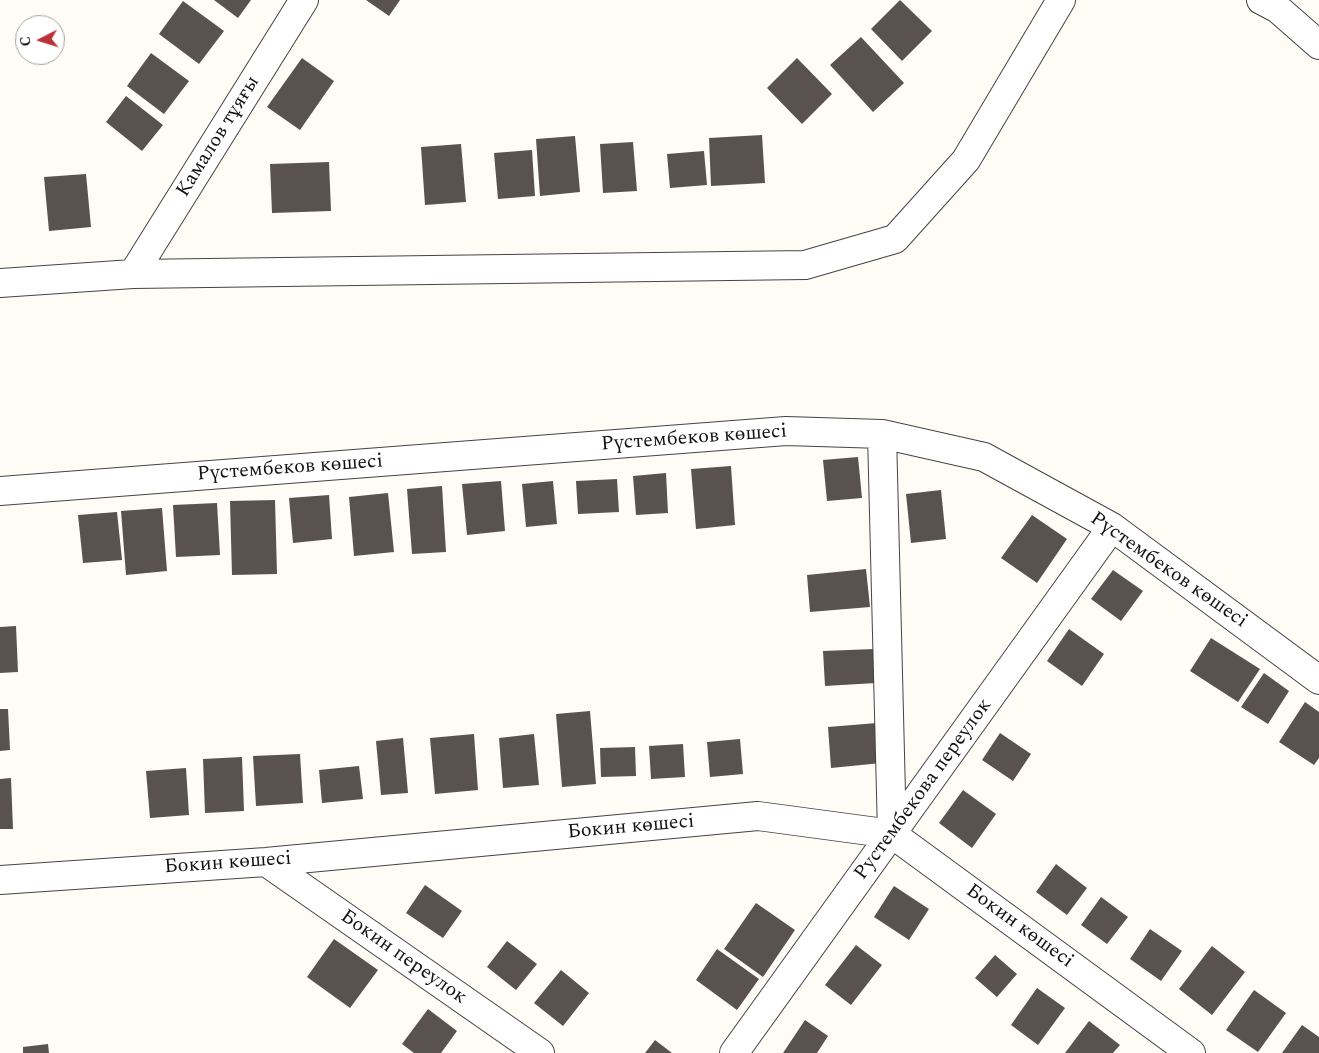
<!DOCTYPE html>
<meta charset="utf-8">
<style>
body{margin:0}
#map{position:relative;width:1319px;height:1053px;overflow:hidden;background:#fefcf5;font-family:Spectral,serif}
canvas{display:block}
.north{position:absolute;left:15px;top:15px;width:50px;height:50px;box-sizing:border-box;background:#fff;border:1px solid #a0a0a0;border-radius:50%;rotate:265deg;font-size:14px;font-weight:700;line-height:20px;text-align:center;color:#111}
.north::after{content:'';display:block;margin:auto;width:18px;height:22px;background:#b93139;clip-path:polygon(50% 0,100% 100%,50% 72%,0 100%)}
</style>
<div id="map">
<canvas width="1319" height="1053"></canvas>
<div class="north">С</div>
</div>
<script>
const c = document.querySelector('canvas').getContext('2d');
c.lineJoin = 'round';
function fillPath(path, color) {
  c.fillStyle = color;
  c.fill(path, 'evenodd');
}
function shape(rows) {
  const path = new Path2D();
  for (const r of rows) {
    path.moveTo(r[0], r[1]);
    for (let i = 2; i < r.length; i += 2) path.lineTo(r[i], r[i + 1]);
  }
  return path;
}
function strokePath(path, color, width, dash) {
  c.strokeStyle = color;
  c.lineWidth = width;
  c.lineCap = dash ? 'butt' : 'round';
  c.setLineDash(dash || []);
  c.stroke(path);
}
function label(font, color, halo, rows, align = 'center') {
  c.font = font + ' Spectral,serif';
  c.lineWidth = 5;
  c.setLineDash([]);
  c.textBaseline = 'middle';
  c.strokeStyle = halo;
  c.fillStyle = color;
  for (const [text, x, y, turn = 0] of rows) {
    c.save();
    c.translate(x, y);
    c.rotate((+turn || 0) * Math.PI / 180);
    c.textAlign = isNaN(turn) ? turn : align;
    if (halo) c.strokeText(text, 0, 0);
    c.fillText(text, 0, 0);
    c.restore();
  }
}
const building = shape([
 [214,0,251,0,238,18],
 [366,0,400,0,389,16],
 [900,0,932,31,902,61,871,29],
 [183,1,224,31,199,64,159,34],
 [861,37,904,83,873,112,830,65],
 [151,53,189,81,164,114,127,86],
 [302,58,334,81,300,130,267,107],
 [797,58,832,94,802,124,767,88],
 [126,96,163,125,142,151,106,122],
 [762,135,765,183,711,186,709,138],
 [575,136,580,192,540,196,536,139],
 [633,142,637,191,603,193,600,144],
 [461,144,466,202,425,205,421,147],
 [532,150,535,196,498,199,494,153],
 [704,151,707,185,670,188,667,154],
 [329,162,331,211,272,213,270,164],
 [86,174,91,227,49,231,44,177],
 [858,457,862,498,827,501,823,460],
 [731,466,735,525,696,529,691,469],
 [666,473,668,513,636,515,633,476],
 [617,479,619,512,578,514,576,481],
 [501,481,505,531,467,535,462,484],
 [553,481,557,524,526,527,522,484],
 [442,486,446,552,412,554,407,489],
 [941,490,946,539,911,543,906,494],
 [388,493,394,552,354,556,349,497],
 [329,495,332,539,293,543,289,498],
 [275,500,277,574,232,575,230,501],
 [217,503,220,555,176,557,173,505],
 [162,508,167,571,126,575,121,511],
 [117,512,122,560,83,563,78,515],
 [1032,515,1067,539,1037,583,1001,558],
 [866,569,870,607,810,612,807,575],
 [1113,570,1143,591,1121,621,1091,599],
 [16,626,18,672,0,673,0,627],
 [1069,629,1104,654,1082,686,1047,661],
 [1211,638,1260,669,1238,702,1190,671],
 [874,649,876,683,825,686,823,651],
 [1264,673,1289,691,1268,724,1241,707],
 [1305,702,1319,712,1319,758,1314,765,1279,742],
 [0,709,8,709,10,750,0,751],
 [590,711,596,784,562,787,556,714],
 [877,723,881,763,831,768,828,727],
 [1000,733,1031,754,1013,781,982,760],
 [474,734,478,790,435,794,430,738],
 [534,734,539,785,503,788,499,738],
 [403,738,408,793,381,795,376,741],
 [740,739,743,774,710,777,707,742],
 [683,744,685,777,651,779,649,746],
 [635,747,636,776,601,777,600,748],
 [300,754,303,803,256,806,253,756],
 [242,757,244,811,205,813,203,759],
 [359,766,363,799,322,803,319,770],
 [186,768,189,815,150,818,146,771],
 [11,778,13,829,0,829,0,779],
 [963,790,996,814,972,848,939,823],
 [1056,864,1087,888,1067,915,1036,892],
 [425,885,462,911,443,938,406,913],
 [894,886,929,909,909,940,874,917],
 [1101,897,1128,917,1107,944,1081,925],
 [756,903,795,930,763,977,724,949],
 [1150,929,1182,951,1161,981,1130,959],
 [334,939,378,970,350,1008,307,977],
 [507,941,537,964,516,990,487,967],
 [856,945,882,965,851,1005,825,985],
 [1212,946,1245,972,1212,1015,1179,989],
 [717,949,759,979,737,1010,696,980],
 [995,955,1017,974,997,997,975,978],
 [561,970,589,993,563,1026,534,1003],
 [1037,988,1065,1008,1038,1045,1011,1025],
 [1254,990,1286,1013,1258,1052,1226,1030],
 [428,1009,457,1031,441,1053,414,1053,402,1044],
 [805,1020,828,1036,817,1053,783,1053],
 [1089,1021,1120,1045,1113,1053,1065,1053],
 [1302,1025,1319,1037,1319,1053,1282,1053],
 [655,1040,672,1053,645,1053],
 [48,1044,49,1053,23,1053,23,1047]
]);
const street = shape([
 [1261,0,1278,9,1319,45],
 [133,274,304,0],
 [0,283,133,274,805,265,895,239,966,160,1061,0],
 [882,434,892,834],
 [0,491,786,431,882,434,984,457,1112,527,1319,680],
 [266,862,540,1053],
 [0,880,266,862,758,816,892,834,1191,1053],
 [734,1053,1112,527]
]);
const streetNames = [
 ["Камалов тұяғы",219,137,-58],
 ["Рүстембеков көшесі",694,439,-4],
 ["Рүстембеков көшесі",290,469,-4],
 ["Рүстембеков көшесі",1168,571,35],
 ["Рустембекова переулок",924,790,-54],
 ["Бокин көшесі",631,828,-5],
 ["Бокин көшесі",228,864,-4],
 ["Бокин көшесі",1019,927,36],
 ["Бокин переулок",403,958,35]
];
fillPath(building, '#59524e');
strokePath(street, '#444', 30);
strokePath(street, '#fff', 28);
label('20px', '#111', '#fff', streetNames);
</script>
